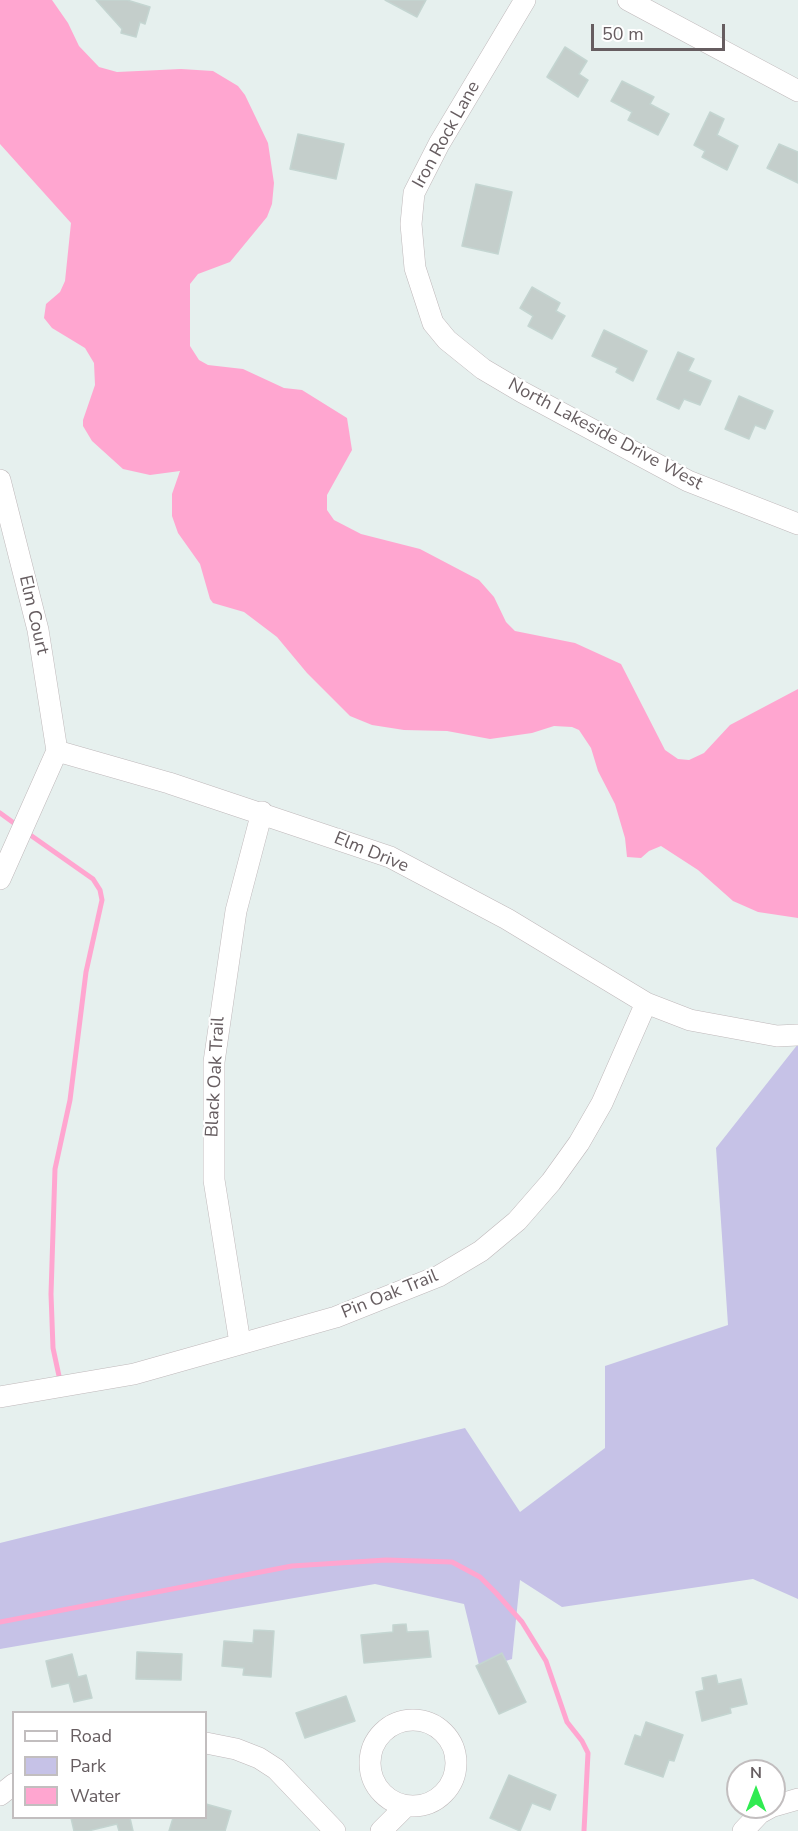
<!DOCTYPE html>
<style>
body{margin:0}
#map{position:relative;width:798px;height:1831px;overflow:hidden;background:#e6f0ee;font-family:"Nunito Sans",sans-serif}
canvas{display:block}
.legend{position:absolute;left:12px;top:1711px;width:195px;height:108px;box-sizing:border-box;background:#fff;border:2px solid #c2bebf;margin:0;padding:8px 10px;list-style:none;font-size:18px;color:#665d60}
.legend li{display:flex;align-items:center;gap:12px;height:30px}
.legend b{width:30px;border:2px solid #c2bebf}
.north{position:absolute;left:726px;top:1759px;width:60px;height:60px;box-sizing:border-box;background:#fff;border:2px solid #c2bebf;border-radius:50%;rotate:0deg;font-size:16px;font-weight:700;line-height:24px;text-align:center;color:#665d60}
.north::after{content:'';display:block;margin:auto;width:21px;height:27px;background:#30eb51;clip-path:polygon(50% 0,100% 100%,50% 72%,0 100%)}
.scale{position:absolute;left:591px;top:24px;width:134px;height:27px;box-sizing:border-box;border:3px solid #665d60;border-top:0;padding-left:8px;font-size:18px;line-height:21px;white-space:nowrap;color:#665d60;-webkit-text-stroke:4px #fff;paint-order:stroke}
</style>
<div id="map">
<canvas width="798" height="1831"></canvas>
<ul class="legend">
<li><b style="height:8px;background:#fff"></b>Road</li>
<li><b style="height:16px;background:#c6c2e7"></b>Park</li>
<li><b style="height:16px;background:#ffa6d0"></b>Water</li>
</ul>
<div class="north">N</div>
<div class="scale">50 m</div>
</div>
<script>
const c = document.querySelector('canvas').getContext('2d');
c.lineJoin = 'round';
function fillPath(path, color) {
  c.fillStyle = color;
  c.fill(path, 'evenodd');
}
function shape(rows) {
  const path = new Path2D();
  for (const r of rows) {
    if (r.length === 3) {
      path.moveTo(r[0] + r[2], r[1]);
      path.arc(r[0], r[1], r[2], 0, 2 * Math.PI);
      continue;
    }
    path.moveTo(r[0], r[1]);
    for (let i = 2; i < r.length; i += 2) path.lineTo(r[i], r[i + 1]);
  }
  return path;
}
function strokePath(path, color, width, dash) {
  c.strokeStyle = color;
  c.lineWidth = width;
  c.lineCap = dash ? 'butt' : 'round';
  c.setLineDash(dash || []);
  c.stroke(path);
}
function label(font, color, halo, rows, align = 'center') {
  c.font = font + ' "Nunito Sans",sans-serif';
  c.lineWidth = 4.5;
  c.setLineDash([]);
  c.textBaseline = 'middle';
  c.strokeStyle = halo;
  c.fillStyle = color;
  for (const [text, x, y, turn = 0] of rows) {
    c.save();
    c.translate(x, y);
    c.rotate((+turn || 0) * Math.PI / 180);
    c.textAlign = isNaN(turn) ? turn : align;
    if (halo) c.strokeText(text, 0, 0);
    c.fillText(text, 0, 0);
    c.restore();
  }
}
const green = shape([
 [798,1044,798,1599,753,1579,562,1607,520,1580,512,1659,480,1669,464,1604,375,1584,0,1649,0,1543,465,1428,520,1512,605,1448,605,1366,728,1325,716,1148]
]);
const water = shape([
 [0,0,52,0,68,23,79,46,99,67,117,72,181,69,213,71,238,86,245,95,268,143,274,183,272,204,267,217,230,262,198,274,190,284,190,346,199,360,208,365,243,369,284,388,302,390,347,418,352,450,327,495,327,510,334,520,361,534,420,549,479,580,494,597,506,622,515,631,575,643,621,664,665,750,678,759,689,760,704,753,730,725,798,689,798,918,758,912,733,901,698,870,661,846,649,851,641,858,627,857,625,838,615,804,598,771,591,748,579,730,572,727,554,726,532,733,490,739,447,731,404,730,372,725,350,716,307,673,277,637,244,612,213,603,210,599,200,564,178,533,172,516,172,494,180,471,150,475,123,469,92,441,83,426,83,420,95,385,94,363,85,348,52,328,44,318,46,304,60,292,65,281,71,223,0,144]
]);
const stream = shape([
 [0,813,18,826],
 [26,832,93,879,100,890,102,900,86,972,70,1100,55,1169,51,1294,53,1348,59,1376],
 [0,1622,292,1566,386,1560,452,1562,480,1577,496,1593,522,1622,546,1661,567,1722,582,1741,588,1753,584,1831]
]);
const building = shape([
 [96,0,127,0,150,7,145,24,140,22,136,37,121,33,122,29,96,0],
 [385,0,426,0,417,17,385,0],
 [565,47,587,61,579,74,588,80,578,97,547,77,565,47],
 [622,81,654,97,650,104,669,114,658,135,628,120,632,112,611,101,622,81],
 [710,112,724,119,717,135,738,146,727,170,702,157,705,151,694,145,710,112],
 [298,134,344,144,336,179,290,169,298,134],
 [779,144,798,152,798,183,767,168,779,144],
 [476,184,512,192,498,254,462,246,476,184],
 [532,287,560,303,556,311,565,316,552,339,528,326,533,316,520,308,532,287],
 [604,330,647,351,633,381,616,372,618,368,592,356,604,330],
 [678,352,694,359,688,371,711,381,700,405,684,399,679,409,657,399,678,352],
 [739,396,773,411,765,429,755,425,749,439,725,429,739,396],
 [406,1624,407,1632,428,1631,431,1657,364,1663,361,1635,393,1632,393,1625,406,1624],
 [254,1630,274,1631,271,1677,243,1675,244,1668,222,1666,224,1641,253,1643,254,1630],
 [137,1652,182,1654,181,1680,136,1679,137,1652],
 [502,1653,526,1702,499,1714,476,1666,502,1653],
 [72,1654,78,1677,86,1675,92,1698,74,1702,69,1683,52,1687,46,1661,72,1654],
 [716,1675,718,1684,741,1679,747,1704,730,1708,731,1713,702,1721,696,1692,704,1690,702,1678,716,1675],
 [346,1696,355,1721,305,1738,296,1713,346,1696],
 [646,1722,683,1735,674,1761,669,1760,663,1777,625,1764,635,1735,641,1737,646,1722],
 [509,1775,556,1795,550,1810,532,1803,520,1831,490,1818,509,1775],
 [206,1804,231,1811,225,1831,169,1831,173,1818,206,1818,206,1804],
 [71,1818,130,1818,133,1831,119,1831,117,1824,88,1831,74,1831,71,1818]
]);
const minor = shape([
 [525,0,439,144,414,193,411,224,415,268,433,323,447,340,483,369,522,392,688,481,798,524],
 [628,0,798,91],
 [0,480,38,630,57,751],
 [0,879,57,751,169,783,390,857,507,919,646,1003,690,1020,777,1036,798,1035],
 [240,1343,214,1180,214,1062,236,911,262,812],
 [0,1397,134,1374,336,1317,439,1276,481,1251,517,1221,551,1182,579,1143,602,1103,646,1003],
 [413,1763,43],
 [206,1743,236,1749,259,1758,276,1769,335,1831],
 [0,1795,14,1784],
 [774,1806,798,1799],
 [381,1831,406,1806],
 [743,1831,760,1813,771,1807]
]);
const streetNames = [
 ["Iron Rock Lane",447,135,-61],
 ["North Lakeside Drive West",605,435,28],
 ["Elm Court",33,615,77],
 ["Elm Drive",371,853,22],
 ["Black Oak Trail",216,1077,-87],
 ["Pin Oak Trail",390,1295,-22]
];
fillPath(green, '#c6c2e7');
fillPath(water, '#ffa6d0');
strokePath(stream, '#ffa6d0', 5);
fillPath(building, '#c4cecb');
strokePath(building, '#c4d5d1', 1.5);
strokePath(minor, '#bfb8ba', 22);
strokePath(minor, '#fff', 21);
label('18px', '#665d60', '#fff', streetNames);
</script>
